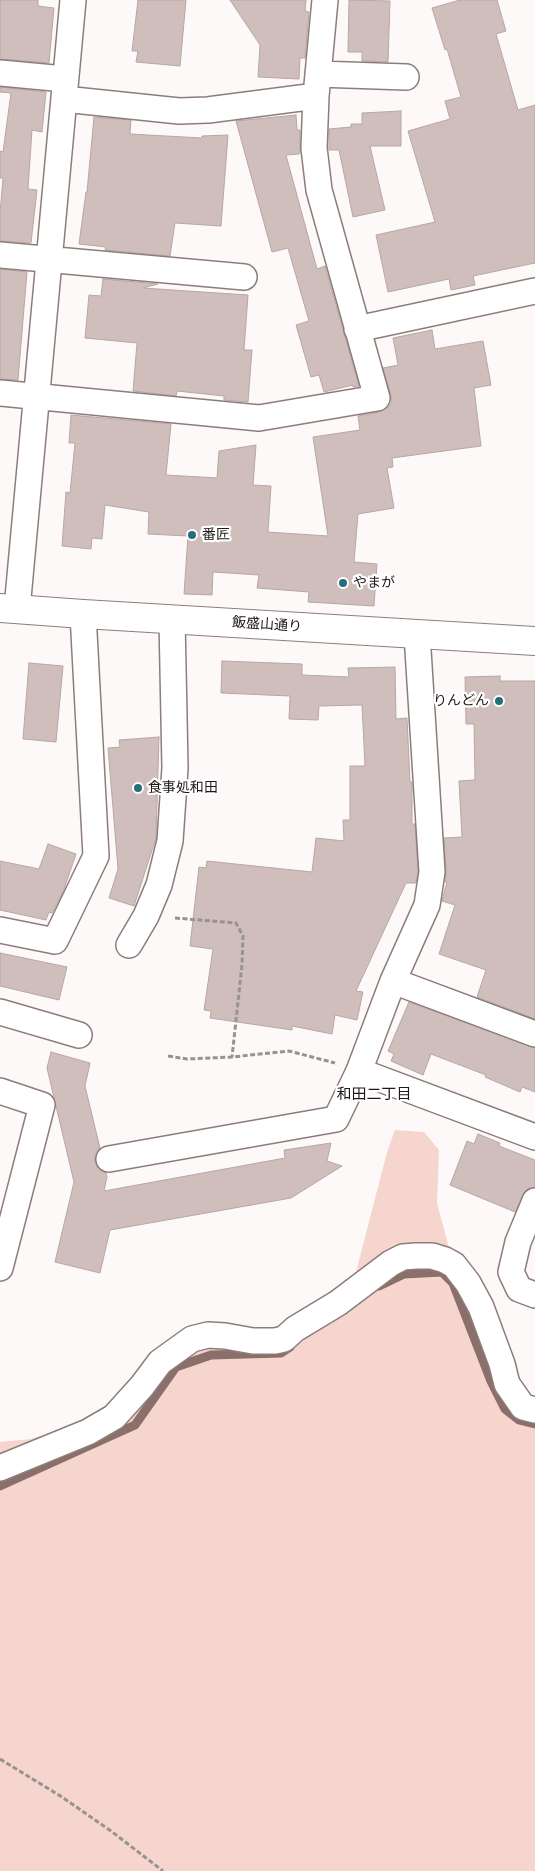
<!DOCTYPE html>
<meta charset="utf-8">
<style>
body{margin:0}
canvas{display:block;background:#fdf9f9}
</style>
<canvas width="535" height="1871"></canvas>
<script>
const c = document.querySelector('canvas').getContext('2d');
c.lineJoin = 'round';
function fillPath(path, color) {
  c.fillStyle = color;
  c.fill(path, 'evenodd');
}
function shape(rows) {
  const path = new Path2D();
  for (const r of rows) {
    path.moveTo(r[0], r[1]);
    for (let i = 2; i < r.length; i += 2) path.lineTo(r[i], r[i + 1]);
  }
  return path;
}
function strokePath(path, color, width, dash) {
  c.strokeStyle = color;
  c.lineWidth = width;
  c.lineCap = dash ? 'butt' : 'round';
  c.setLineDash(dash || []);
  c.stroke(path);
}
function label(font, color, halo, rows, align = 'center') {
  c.font = font + ' Arial,"Noto Sans JP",sans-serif';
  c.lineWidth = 4.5;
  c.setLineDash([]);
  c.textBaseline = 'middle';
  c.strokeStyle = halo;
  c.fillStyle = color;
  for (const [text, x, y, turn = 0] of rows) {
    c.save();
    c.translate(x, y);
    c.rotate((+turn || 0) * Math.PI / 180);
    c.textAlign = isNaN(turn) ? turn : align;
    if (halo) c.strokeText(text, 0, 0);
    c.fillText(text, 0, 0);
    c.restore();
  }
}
const green = shape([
 [395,1130,424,1132,439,1150,437,1203,456,1274,517,1383,535,1401,535,1871,0,1871,0,1442,31,1439,119,1410,176,1349,291,1335,345,1302,356,1272,387,1152]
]);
const stream = shape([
 [379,1286,404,1274,442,1272,453,1283,491,1381,505,1409,519,1420,535,1424],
 [0,1486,135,1425,176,1367,211,1355,281,1353,290,1347]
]);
const building = shape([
 [0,0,38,0,38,6,54,8,49,63,0,59,0,0],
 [138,0,186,0,180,66,136,62,138,51,132,51,138,0],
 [230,0,306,0,305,11,309,12,305,58,300,58,299,79,258,77,260,45,230,0],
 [349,0,390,1,388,62,362,61,362,52,348,52,349,0],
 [460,0,497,0,506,31,496,34,518,110,535,105,535,263,473,276,475,285,451,290,449,279,388,292,376,235,435,222,408,131,450,119,445,101,461,97,447,49,445,50,432,8,460,0],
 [0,87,46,92,42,132,32,130,28,189,37,190,31,243,0,241,0,213,3,178,0,178,0,151,3,152,11,93,0,92,0,87],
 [401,111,401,146,370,146,385,210,353,217,339,150,329,150,329,129,351,127,351,124,362,124,362,113,401,111],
 [296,115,297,130,300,130,300,152,299,154,286,155,317,269,325,266,359,386,353,387,353,385,324,392,319,375,311,377,296,325,309,321,288,248,272,252,236,121,296,115],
 [94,117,131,120,130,134,202,138,202,136,228,135,221,226,175,223,170,256,105,250,106,247,79,244,86,192,87,192,94,117],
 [0,269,27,272,18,380,0,379,0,269],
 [103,279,158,284,143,288,248,295,244,350,252,350,248,402,224,400,224,396,177,391,176,396,133,391,137,343,85,338,89,295,101,296,103,279],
 [432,330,435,349,483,341,491,385,474,388,481,446,392,458,393,467,387,468,394,508,358,514,354,562,377,564,374,606,308,602,309,592,257,588,259,575,213,572,212,595,184,594,188,536,148,534,149,512,105,505,102,539,92,538,91,549,62,546,66,492,70,493,75,443,69,443,71,415,171,424,166,475,217,478,219,451,256,445,253,485,271,486,268,532,328,536,313,437,360,430,358,416,379,412,387,408,391,403,391,395,383,368,398,365,393,338,432,330],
 [222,661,302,664,302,675,349,677,348,668,395,667,396,719,407,718,410,782,412,782,412,824,415,824,418,871,416,883,406,883,356,991,363,992,357,1020,335,1015,332,1034,292,1026,292,1030,210,1018,211,1011,204,1010,213,949,190,946,199,867,206,868,207,861,312,872,316,838,344,841,343,820,350,820,350,766,365,766,362,705,319,706,318,720,289,719,290,696,221,693,222,661],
 [29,663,63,666,56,742,23,739,29,663],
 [500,676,500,681,535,681,535,1019,477,997,486,970,439,954,455,905,442,901,447,882,445,882,446,871,444,838,462,837,459,781,475,780,474,724,466,724,465,677,500,676],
 [159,737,156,838,134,906,109,898,118,869,108,748,120,747,119,740,159,737],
 [48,844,76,854,63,892,52,913,49,912,46,920,0,910,0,861,39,869,48,844],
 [0,953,67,967,59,1000,0,986,0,953],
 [409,1002,535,1048,535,1092,522,1087,520,1092,485,1077,486,1075,431,1054,423,1075,391,1061,394,1054,388,1051,409,1002],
 [51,1052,90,1063,85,1086,100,1148,95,1155,95,1162,98,1169,106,1173,107,1177,104,1191,285,1158,284,1150,331,1143,327,1161,342,1166,291,1198,110,1230,100,1273,55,1262,74,1182,47,1068,51,1052],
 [478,1134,500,1143,499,1146,535,1160,535,1187,526,1190,515,1212,450,1185,467,1141,474,1144,478,1134]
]);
const path = shape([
 [175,918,236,923,243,936,242,965,232,1057],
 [168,1056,187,1059,232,1057,289,1051,335,1063],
 [0,1759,62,1797,111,1831,163,1871]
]);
const street = shape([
 [0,73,65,79],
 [318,74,406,77],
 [64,99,179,111,208,110,316,96],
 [0,255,244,277],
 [357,329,535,291],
 [0,393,259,418,377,398,319,190,314,148,316,96,325,0],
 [17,609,73,0],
 [417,634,432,872,427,905,393,981,359,1071,535,1137],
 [0,930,55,941,96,856,83,614],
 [129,945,146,916,159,885,170,841,175,768,172,619],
 [393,981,535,1034],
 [0,1012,79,1035],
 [0,1091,42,1105,0,1268],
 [109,1159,336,1119,359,1071],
 [535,1201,518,1242,511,1272,519,1289,535,1295],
 [0,1468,88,1432,114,1417,142,1386,160,1362,192,1339,208,1335,225,1336,253,1341,275,1341,284,1339,295,1329,338,1303,391,1263,403,1257,416,1256,432,1256,445,1260,454,1265,468,1283,481,1307,502,1364,507,1384,523,1407,535,1410]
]);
const secondary = shape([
 [0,608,83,614,535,641]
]);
const markers = [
 [192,535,5,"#266e7a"],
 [343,583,5,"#266e7a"],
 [499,701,5,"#266e7a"],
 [138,788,5,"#266e7a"]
];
const poiNames = [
 ["番匠",202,535],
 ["やまが",353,583],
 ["りんどん",489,701,"right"],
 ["食事処和田",148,788]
];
const streetNames = [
 ["飯盛山通り",267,625,4]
];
const neighbourhoodNames = [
 ["和田二丁目",374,1095]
];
fillPath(green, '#f7d5cf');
strokePath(stream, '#8a6f6a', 9);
fillPath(building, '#cfbebb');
strokePath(building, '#b7a7a4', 1);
strokePath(street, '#8d7d7a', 28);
strokePath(secondary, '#8d7d7a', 30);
strokePath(path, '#979392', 3, [5, 2.5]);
strokePath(street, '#fff', 25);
strokePath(secondary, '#fff', 28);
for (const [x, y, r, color] of markers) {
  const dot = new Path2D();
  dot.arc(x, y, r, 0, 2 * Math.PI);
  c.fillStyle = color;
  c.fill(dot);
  strokePath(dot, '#fff', 2);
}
label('14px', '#1e1817', '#fff', poiNames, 'left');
label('14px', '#1e1817', '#fff', streetNames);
label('15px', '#1e1817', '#fff', neighbourhoodNames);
</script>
